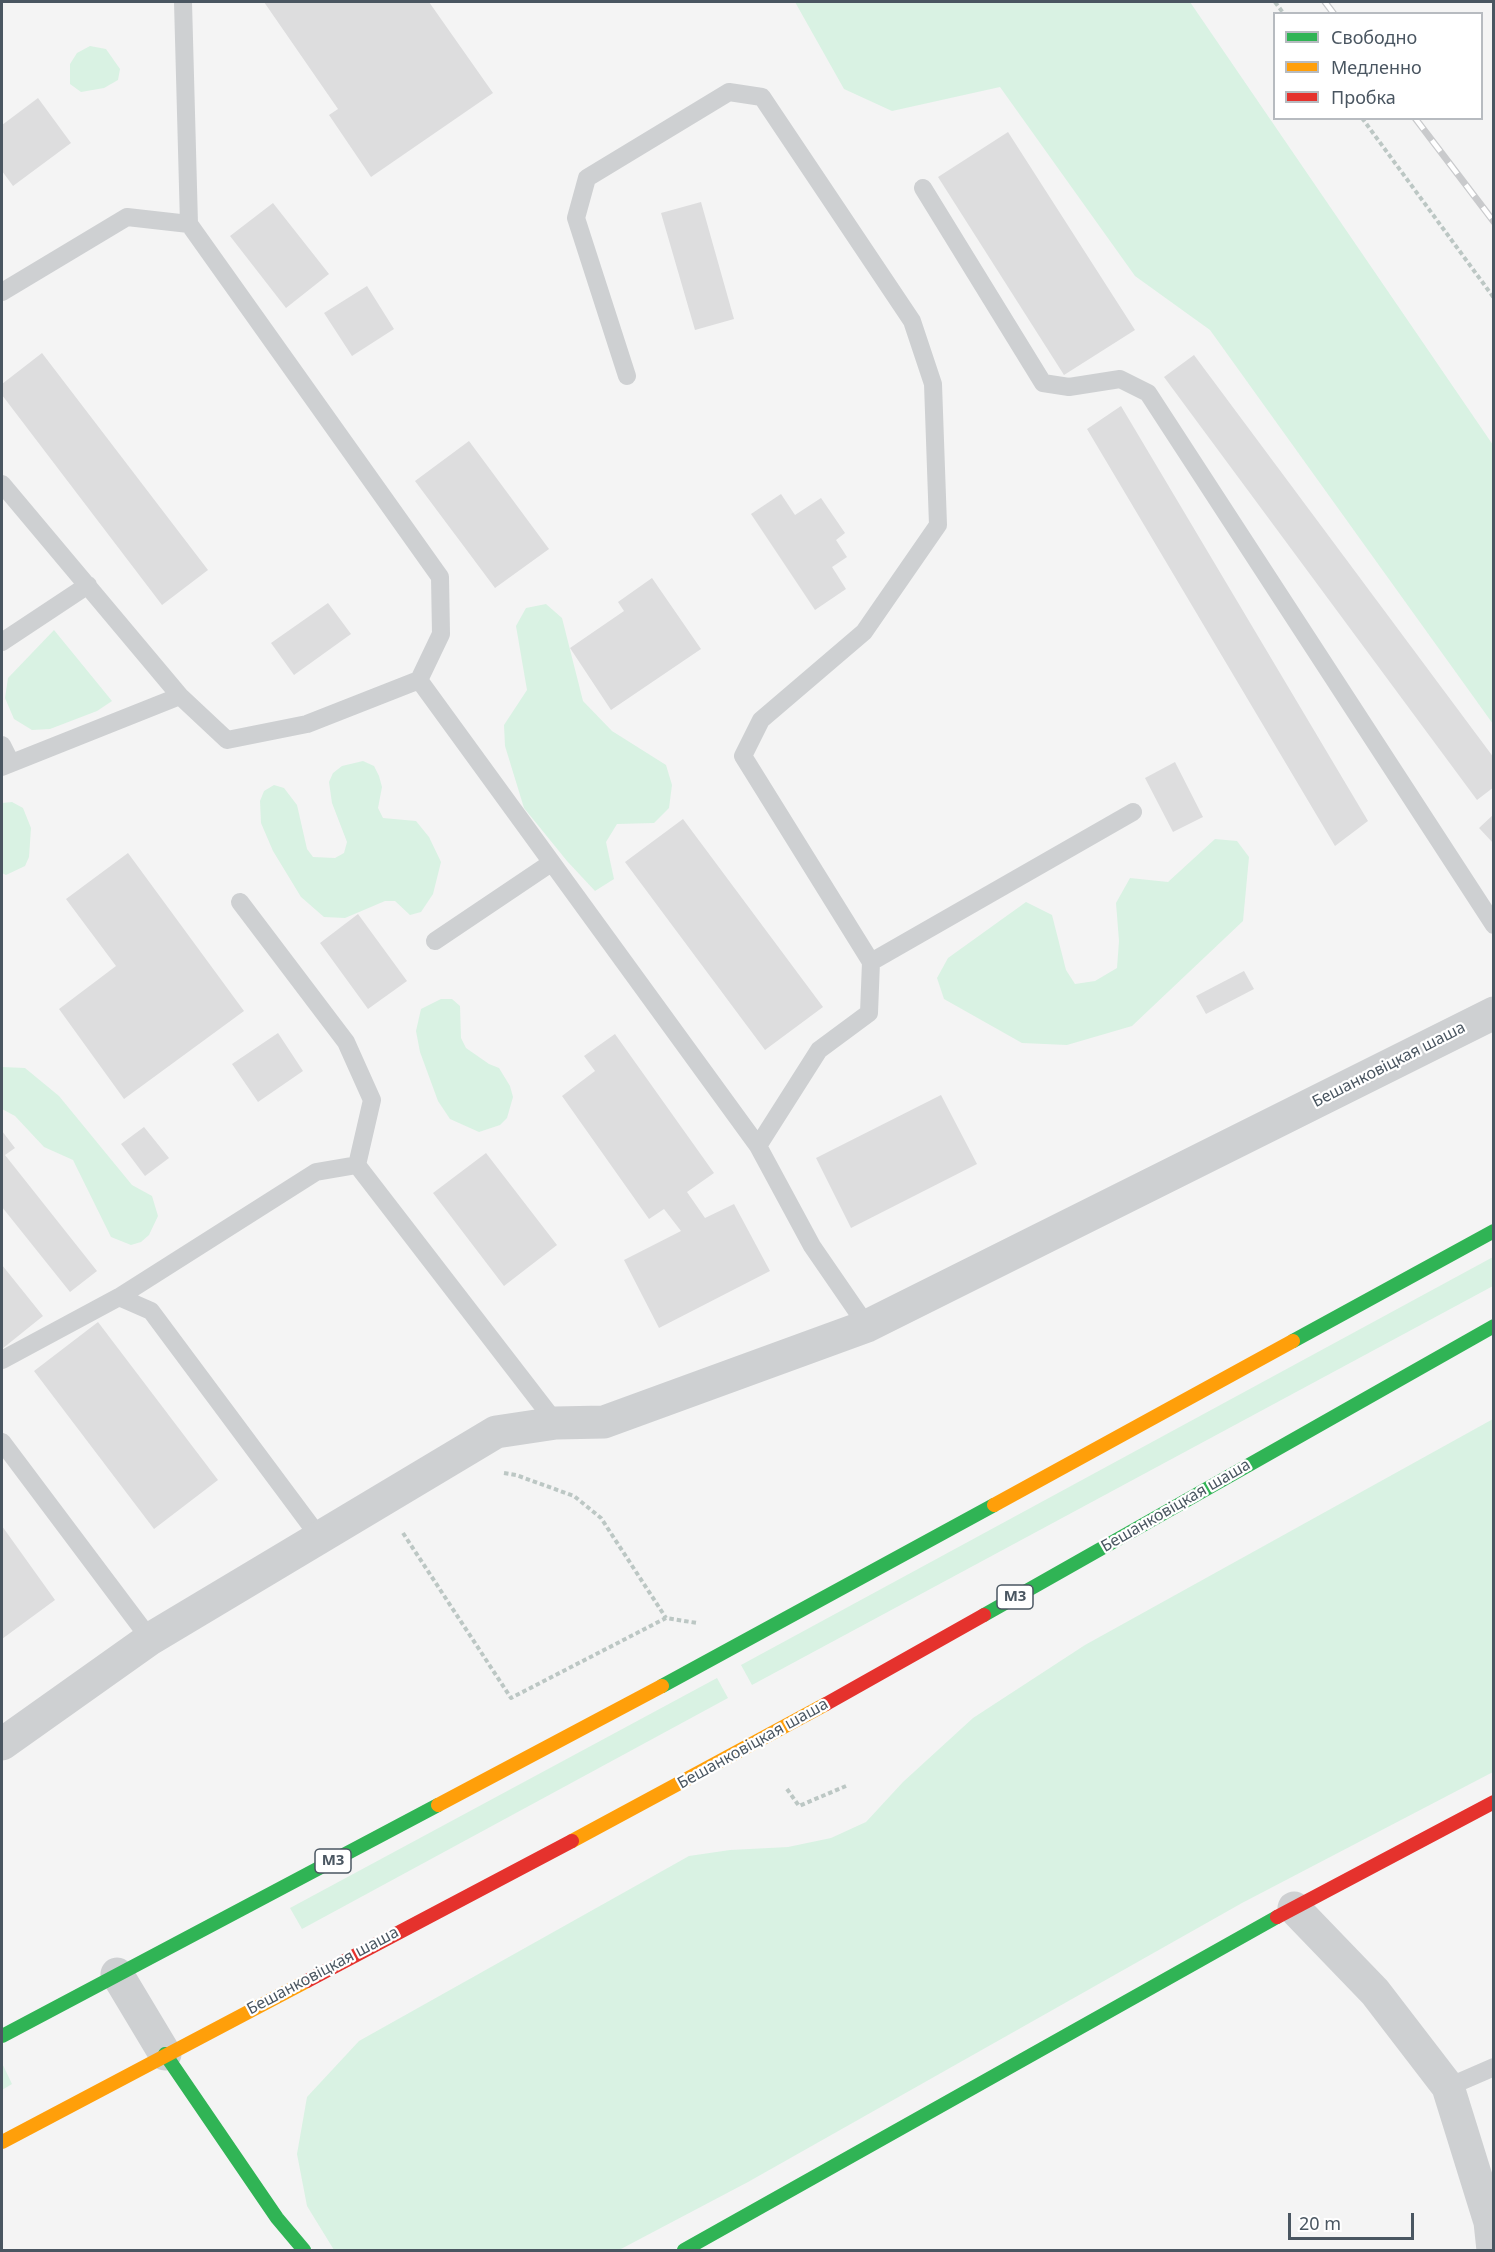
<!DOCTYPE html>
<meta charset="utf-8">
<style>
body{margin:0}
#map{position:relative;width:1495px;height:2252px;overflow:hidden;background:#f4f4f4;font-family:"Noto Sans",sans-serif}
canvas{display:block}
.frame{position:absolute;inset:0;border:3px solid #4a5661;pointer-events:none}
.legend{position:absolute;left:1273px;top:12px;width:210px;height:108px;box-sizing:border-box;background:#fff;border:2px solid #b7bbc0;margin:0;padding:8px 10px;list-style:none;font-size:18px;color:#4a5661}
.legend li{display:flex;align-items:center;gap:12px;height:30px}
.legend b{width:30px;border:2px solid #b7bbc0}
.scale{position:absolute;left:1288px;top:2213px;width:126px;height:27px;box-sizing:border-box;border:3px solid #4a5661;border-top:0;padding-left:8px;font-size:18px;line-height:21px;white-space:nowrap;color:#4a5661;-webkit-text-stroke:4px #fff;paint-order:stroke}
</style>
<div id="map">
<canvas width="1495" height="2252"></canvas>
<div class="frame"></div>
<ul class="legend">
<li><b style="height:8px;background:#30b455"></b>Свободно</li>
<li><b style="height:8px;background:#ff9f0a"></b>Медленно</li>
<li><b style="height:8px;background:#e5322d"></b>Пробка</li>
</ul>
<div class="scale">20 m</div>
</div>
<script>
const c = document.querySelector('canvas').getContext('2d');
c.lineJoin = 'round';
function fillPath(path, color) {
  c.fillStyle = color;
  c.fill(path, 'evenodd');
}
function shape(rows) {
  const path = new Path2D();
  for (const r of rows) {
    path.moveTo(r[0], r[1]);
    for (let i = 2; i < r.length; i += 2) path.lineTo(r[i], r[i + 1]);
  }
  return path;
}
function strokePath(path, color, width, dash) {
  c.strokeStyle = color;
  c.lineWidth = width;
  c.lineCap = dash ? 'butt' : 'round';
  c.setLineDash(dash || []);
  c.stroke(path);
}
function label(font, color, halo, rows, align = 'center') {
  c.font = font + ' "Noto Sans",sans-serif';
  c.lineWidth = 4.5;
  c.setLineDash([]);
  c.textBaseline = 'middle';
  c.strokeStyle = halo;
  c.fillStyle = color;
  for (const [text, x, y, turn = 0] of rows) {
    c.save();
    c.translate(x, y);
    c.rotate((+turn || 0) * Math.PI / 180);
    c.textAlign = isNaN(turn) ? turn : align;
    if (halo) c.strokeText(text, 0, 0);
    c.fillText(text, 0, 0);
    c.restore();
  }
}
const green = shape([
 [795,2,1190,2,1493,445,1493,724,1210,330,1135,276,1000,87,892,111,844,89],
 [90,46,106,49,120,69,118,80,104,88,81,92,70,84,70,64,77,53],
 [546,604,562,618,583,701,612,731,666,765,672,785,669,808,654,823,617,824,606,842,614,879,595,891,567,861,524,808,505,746,504,725,527,690,516,626,526,608],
 [54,630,112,701,97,711,50,729,32,730,14,719,5,698,8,678],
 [363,761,374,766,379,776,382,787,378,808,383,818,416,821,429,837,441,862,433,894,421,912,410,915,395,901,385,901,345,918,324,917,301,897,273,851,261,823,260,801,264,791,274,785,284,788,297,805,307,849,313,857,335,858,344,853,347,842,332,803,329,782,333,773,342,766],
 [12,802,23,808,31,828,29,857,25,866,6,875,2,873,2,803],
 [1215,839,1237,841,1249,857,1243,921,1132,1026,1067,1045,1022,1043,944,999,937,978,948,958,1026,902,1052,915,1066,970,1075,984,1095,981,1117,968,1119,941,1116,903,1130,878,1168,882],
 [441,999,452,999,460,1006,461,1038,466,1048,489,1064,499,1068,510,1086,513,1097,507,1118,500,1125,479,1132,450,1119,438,1101,420,1052,416,1031,421,1009],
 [2,1067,25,1068,59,1096,132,1185,152,1196,158,1216,149,1235,141,1242,131,1245,111,1237,73,1160,44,1147,15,1116,2,1109],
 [1493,1257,1493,1286,752,1685,741,1665],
 [1493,1419,1493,1772,1242,1903,748,2182,619,2250,334,2250,307,2206,297,2154,307,2097,359,2041,689,1856,730,1850,788,1847,831,1838,866,1822,903,1782,973,1718,1085,1645],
 [717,1678,728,1698,302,1929,290,1908],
 [2,2063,12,2084,2,2090]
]);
const building = shape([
 [264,2,429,2,493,93,371,177,329,115,338,109],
 [38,98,71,143,13,186,2,171,2,125],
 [1008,132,1135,330,1064,375,938,177],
 [701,202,734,319,695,330,661,213],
 [273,203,329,274,286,308,230,236],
 [367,286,394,329,352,356,324,313],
 [42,353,208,570,162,605,2,395,2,384],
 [1194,355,1494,758,1494,787,1477,800,1164,377],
 [1121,406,1368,821,1335,846,1087,429],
 [469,441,549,549,495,588,415,481],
 [781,494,795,515,821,498,845,533,836,540,847,557,832,567,846,589,815,610,751,514],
 [652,578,701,649,611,710,570,648,624,611,618,602],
 [328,603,351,634,294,675,271,643],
 [1175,762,1203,817,1173,832,1145,778],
 [1494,814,1494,844,1479,828],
 [683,819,823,1007,765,1050,625,862],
 [128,853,244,1011,124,1099,59,1009,116,966,66,899],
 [358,914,407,981,368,1009,320,943],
 [1244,971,1254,989,1206,1014,1196,996],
 [278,1033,303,1071,258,1102,232,1064],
 [615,1034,714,1173,687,1192,705,1218,734,1204,770,1271,659,1328,624,1260,681,1231,664,1209,649,1219,562,1096,595,1071,584,1056],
 [941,1095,977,1164,851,1228,816,1158],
 [144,1127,169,1158,145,1176,121,1144],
 [2,1131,15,1148,5,1155,97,1271,70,1292,2,1207],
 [486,1153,557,1245,504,1286,433,1193],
 [2,1265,43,1316,2,1349],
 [98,1322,218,1480,154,1529,34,1371],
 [2,1526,55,1600,2,1639]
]);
const path = shape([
 [1275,2,1284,14],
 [1362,118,1494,298],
 [504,1473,516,1475,574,1496,601,1518,666,1618],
 [403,1533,511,1698,666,1618,697,1623],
 [787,1789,799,1806,846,1786]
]);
const lane = shape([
 [183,2,189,224,440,577,441,634,419,680,758,1146,812,1246,867,1326],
 [923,188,1043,383,1069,387,1120,379,1148,393,1494,925],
 [2,292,127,217,189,224],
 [627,376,576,218,587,178,729,92,762,97,912,321,933,384,938,525,864,632,761,720,743,756,871,962,869,1013,819,1050,758,1146],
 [2,484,180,696,227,740,307,724,419,680],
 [2,642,88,585],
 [2,745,11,763],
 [2,767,180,696],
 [240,902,346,1042,372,1100,357,1165,556,1423],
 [435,941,551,863],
 [871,962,1133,812],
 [119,1297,316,1172,357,1165],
 [2,1360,119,1297,151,1311,320,1538],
 [2,1442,150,1639],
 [1448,2087,1494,2067]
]);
const street = shape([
 [2,1744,150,1639,496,1432,556,1423,604,1422,867,1326,1494,1013],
 [1294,1908,1375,1992,1448,2087,1490,2222,1493,2250],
 [117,1974,165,2054]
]);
const fast = shape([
 [1293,1341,1494,1231],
 [984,1615,1494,1326],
 [662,1686,994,1505],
 [2,2036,438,1805],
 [165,2054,277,2218,304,2250],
 [684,2250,1277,1917]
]);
const slow = shape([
 [994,1505,1293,1341],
 [438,1805,662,1686],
 [572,1841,826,1704],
 [2,2142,307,1981]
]);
const jam = shape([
 [826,1704,984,1615],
 [1277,1917,1494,1802],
 [307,1981,572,1841]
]);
const rail = shape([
 [1325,2,1334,14],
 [1415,118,1494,222]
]);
const shields = [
 [1015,1597,36],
 [333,1861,36]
];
const shieldNames = [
 ["М3",1015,1597],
 ["М3",333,1861]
];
const streetNames = [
 ["Бешанковіцкая шаша",1389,1065,-27],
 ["Бешанковіцкая шаша",1176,1506,-30],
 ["Бешанковіцкая шаша",753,1744,-29],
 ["Бешанковіцкая шаша",323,1971,-28]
];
fillPath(green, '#d9f2e3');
fillPath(building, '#ddddde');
strokePath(path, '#bcc7c4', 4, [4.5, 3]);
strokePath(lane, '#ced0d2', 18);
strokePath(street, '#ced0d2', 33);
strokePath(fast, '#30b455', 14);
strokePath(slow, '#ff9f0a', 14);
strokePath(jam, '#e5322d', 14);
strokePath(rail, '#c9cacc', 7);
strokePath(rail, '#fff', 4.5, [14]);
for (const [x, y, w] of shields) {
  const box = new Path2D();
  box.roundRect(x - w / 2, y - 12, w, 24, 4.5);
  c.fillStyle = '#fff';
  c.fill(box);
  strokePath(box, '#4a5661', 1.5);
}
label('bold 15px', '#4a5661', null, shieldNames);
label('16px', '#4a5661', '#fff', streetNames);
</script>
